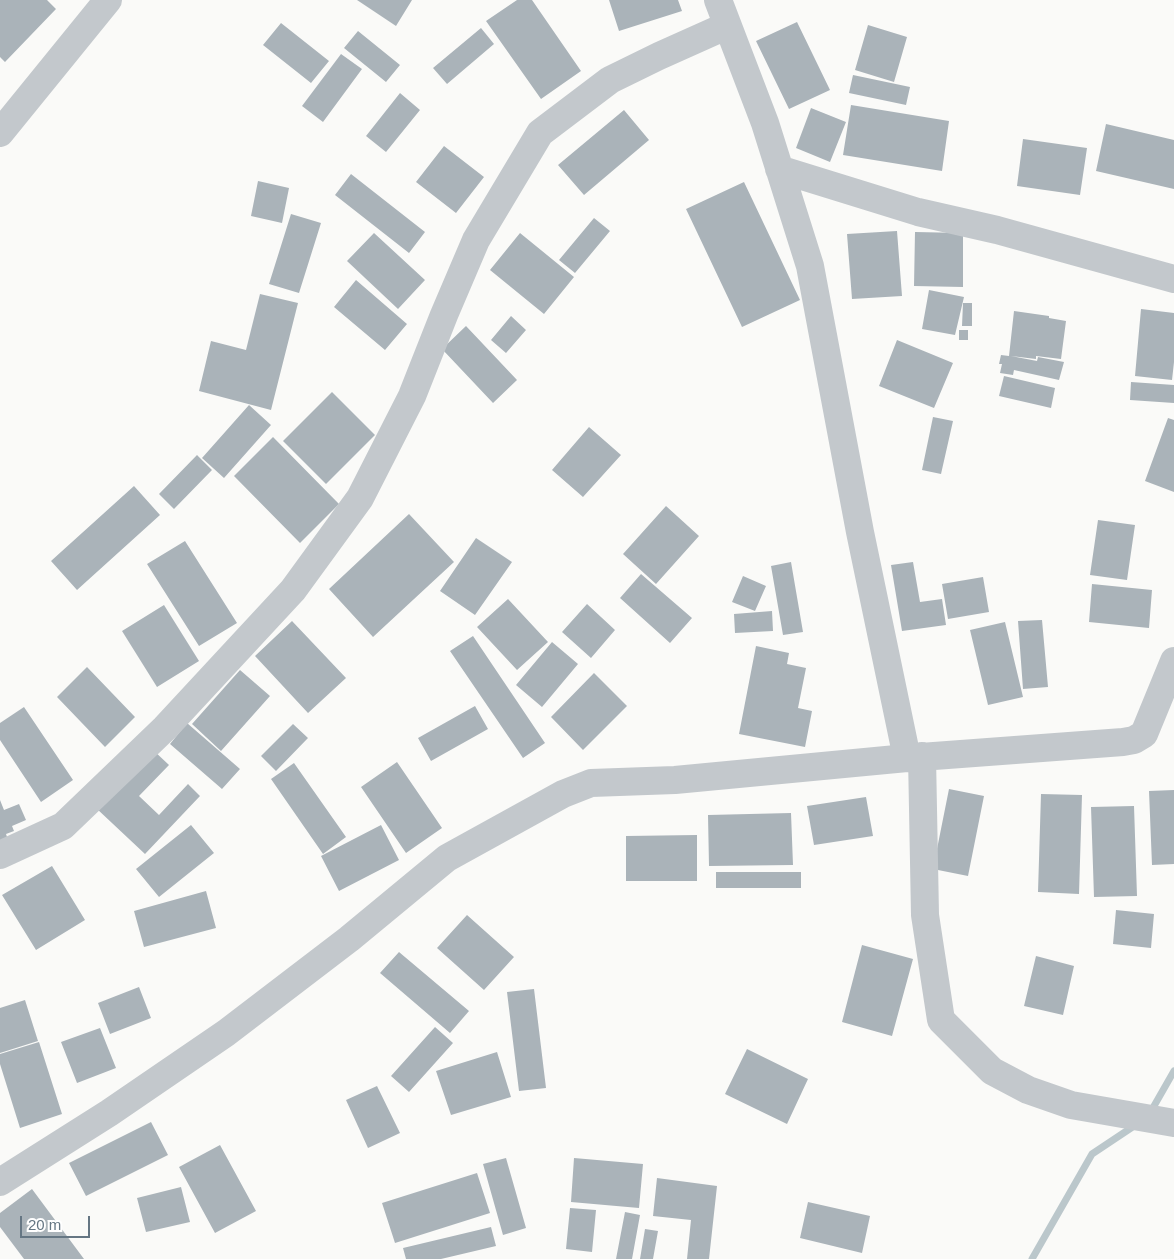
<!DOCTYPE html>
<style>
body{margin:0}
#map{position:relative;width:1174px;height:1259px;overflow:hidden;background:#fafaf8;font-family:Helvetica,sans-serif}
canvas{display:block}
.scale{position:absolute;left:20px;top:1216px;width:70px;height:22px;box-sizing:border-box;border:2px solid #657683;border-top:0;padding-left:6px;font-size:15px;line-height:18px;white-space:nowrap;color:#657683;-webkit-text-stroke:4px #fff;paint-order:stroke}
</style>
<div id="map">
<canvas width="1174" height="1259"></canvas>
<div class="scale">20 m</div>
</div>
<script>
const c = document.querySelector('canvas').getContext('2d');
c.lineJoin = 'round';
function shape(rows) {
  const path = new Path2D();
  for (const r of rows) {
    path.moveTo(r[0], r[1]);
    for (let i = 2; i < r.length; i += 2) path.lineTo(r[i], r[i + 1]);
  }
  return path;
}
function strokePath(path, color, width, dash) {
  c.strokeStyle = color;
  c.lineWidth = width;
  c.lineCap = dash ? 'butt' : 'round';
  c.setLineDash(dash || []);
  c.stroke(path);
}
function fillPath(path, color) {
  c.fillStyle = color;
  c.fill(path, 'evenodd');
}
const stream = shape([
 [1150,1113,1174,1071],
 [1032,1259,1092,1154,1137,1124]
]);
const building = shape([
 [0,0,47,0,56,9,5,62,0,57],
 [357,0,412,0,396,26],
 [517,0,532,0,581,71,541,99,486,21],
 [609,0,678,0,682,11,619,31],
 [797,22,830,90,789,109,756,41],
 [281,23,329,61,311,83,263,45],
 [868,25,907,37,894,82,855,70],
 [481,28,494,44,447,84,433,68],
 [358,31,400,65,386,82,344,48],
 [341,54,362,69,323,122,302,106],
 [853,75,910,87,906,105,849,93],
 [400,93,420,110,386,152,366,136],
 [851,105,949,121,942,171,843,155],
 [811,108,846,122,830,162,796,148],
 [624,110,649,140,584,195,558,165],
 [1106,124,1174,140,1174,189,1096,171],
 [1023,139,1087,148,1080,195,1017,186],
 [444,146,484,177,456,213,416,182],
 [351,174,425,232,409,253,335,195],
 [258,181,289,188,282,223,251,216],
 [744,182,800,300,742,327,686,209],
 [291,214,321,223,299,293,269,284],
 [594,218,610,231,575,273,559,260],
 [897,231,902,296,852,299,847,234],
 [915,232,963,233,963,287,914,286],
 [374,233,425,280,398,309,347,261],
 [520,233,574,277,544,314,490,270],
 [356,280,407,324,385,350,334,307],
 [929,290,964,297,955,335,922,329],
 [260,294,298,303,271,410,199,391,211,341,246,350],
 [963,303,972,303,972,326,962,326],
 [1141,309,1174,313,1174,362,1172,380,1135,376],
 [1014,311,1049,316,1049,318,1066,321,1061,359,1036,356,1036,359,1011,356,1037,361,1038,357,1064,362,1059,380,1014,370,1013,375,1000,373,1002,364,999,364,1001,355,1009,356],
 [511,316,526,330,506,353,491,340],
 [466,326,517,380,493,403,442,349],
 [959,330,968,330,968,340,959,340],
 [897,340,953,363,934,408,879,386],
 [1004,376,1055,388,1051,408,999,396],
 [1131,382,1174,385,1174,403,1130,400],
 [332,392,375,435,326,484,283,441],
 [249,405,271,425,224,478,202,458],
 [933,417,953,421,941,474,922,470],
 [1168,418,1174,420,1174,492,1145,481],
 [589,427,621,455,583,497,552,470],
 [273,437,339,504,300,543,234,476],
 [197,455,212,470,174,509,159,494],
 [134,486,160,515,77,590,51,561],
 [666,506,699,536,656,584,623,554],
 [409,514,454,562,373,637,329,589],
 [1098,520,1135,525,1127,580,1090,575],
 [476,538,512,562,475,615,440,591],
 [185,541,237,623,199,646,147,564],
 [791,562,803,632,783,635,771,566],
 [913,562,920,602,942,599,946,625,902,631,891,565],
 [641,574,692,618,670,643,620,598],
 [743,576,766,586,755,611,732,602],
 [983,577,989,612,948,619,942,584],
 [1092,584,1152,590,1149,628,1089,622],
 [508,599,548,642,517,670,477,627],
 [587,604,615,630,591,658,562,632],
 [164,605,199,661,157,687,122,631],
 [772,611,773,631,735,633,734,614],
 [1042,620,1048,687,1023,689,1018,621],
 [292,621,346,678,308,713,255,656],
 [1005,622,1023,697,988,705,970,630],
 [473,636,545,743,523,758,450,651],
 [552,642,578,664,542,707,516,685],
 [756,646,789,653,787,664,806,668,798,708,812,711,805,747,739,734],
 [87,667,135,717,105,747,57,697],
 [240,670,270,696,221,751,192,724],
 [594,673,627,706,583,750,551,717],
 [475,706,488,729,431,761,418,738],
 [24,707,73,780,41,802,0,740,0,723],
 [187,723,240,769,222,789,170,744],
 [293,724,308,738,276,771,261,756],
 [152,749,169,765,139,796,159,815,188,784,200,796,145,854,96,808],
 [397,762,442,828,406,853,361,787],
 [294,763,346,837,323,854,271,779],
 [949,789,984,796,968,876,933,869],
 [1174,790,1174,864,1152,865,1149,791],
 [1041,794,1082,795,1079,894,1038,892],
 [866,797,873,836,814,845,807,806],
 [0,800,4,810,19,804,26,820,12,826,14,831,6,834,8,840,0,843],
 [1134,806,1137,896,1094,897,1091,807],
 [791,813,793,865,709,866,708,815],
 [191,825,214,853,159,897,136,869],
 [381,825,399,860,339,891,321,856],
 [697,835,697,881,626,881,626,836],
 [52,866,85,920,36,950,2,895],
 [716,872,801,872,801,888,716,888],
 [206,891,216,928,144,947,134,911],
 [1116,910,1154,914,1151,948,1113,944],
 [467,915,514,957,484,990,437,948],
 [862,945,913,959,892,1036,842,1022],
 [399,952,469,1011,450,1033,380,973],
 [1036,956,1074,966,1063,1015,1024,1006],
 [139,987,151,1018,110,1034,98,1003],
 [534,989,546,1088,519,1091,507,992],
 [25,1000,38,1041,0,1053,0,1008],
 [435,1027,453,1043,409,1092,391,1076],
 [100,1028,116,1068,77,1083,61,1042],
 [39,1042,62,1114,20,1128,0,1064,0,1054],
 [747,1049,808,1079,787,1124,725,1094],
 [497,1052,511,1097,451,1115,436,1071],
 [377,1086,400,1133,368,1148,346,1100],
 [151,1122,168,1155,86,1196,69,1163],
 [220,1145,256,1211,215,1233,179,1167],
 [506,1158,526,1228,503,1235,483,1164],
 [574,1158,643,1164,639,1208,571,1202],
 [477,1173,490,1213,395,1243,382,1203],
 [657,1178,717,1186,709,1259,687,1259,691,1220,653,1216],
 [181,1187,190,1222,146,1232,137,1198],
 [32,1189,84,1259,24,1259,0,1227,0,1213],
 [808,1202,870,1216,862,1253,800,1238],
 [570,1208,596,1210,592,1252,566,1249],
 [625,1212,640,1215,632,1259,616,1259],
 [491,1227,496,1246,441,1259,406,1259,403,1248],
 [645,1229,658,1231,653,1259,640,1259]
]);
const minor = shape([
 [0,133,108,0],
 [779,169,918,212,997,230,1174,279],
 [922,756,925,915,941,1020,992,1071,1028,1090,1071,1105,1174,1123],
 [907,758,1123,742,1134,740,1144,734,1174,661],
 [0,855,63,826,165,728,293,590,360,498,412,396,444,315,476,240,540,133,610,80,659,56,726,26],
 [0,1182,109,1113,226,1033,349,939,447,858,563,794,591,783,675,780,907,758,860,532,810,266,765,123,718,0]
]);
strokePath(stream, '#bbc7cb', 7);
fillPath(building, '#aab3b9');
strokePath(minor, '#c3c8cc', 28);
</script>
